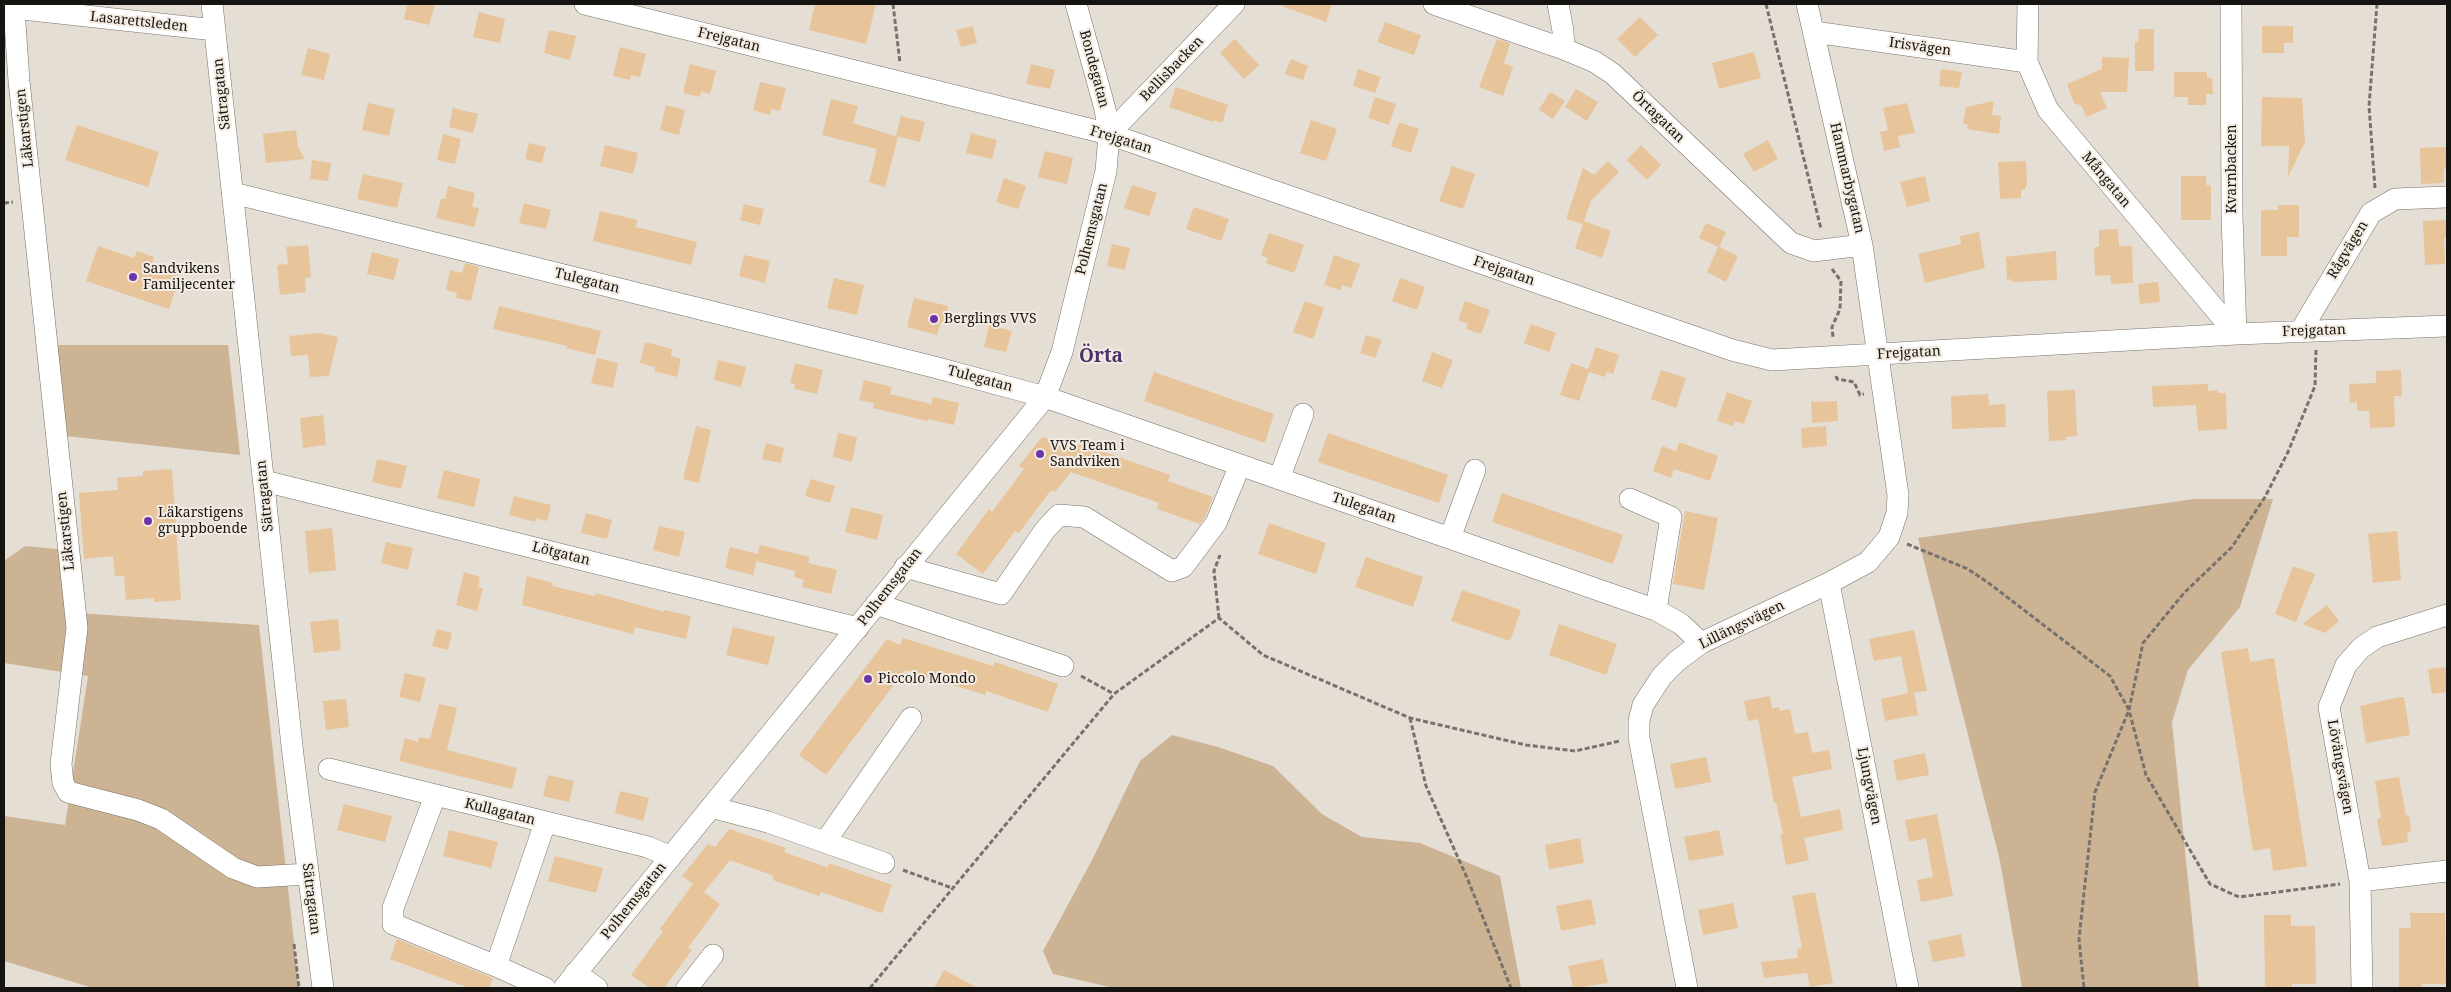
<!DOCTYPE html>
<meta charset="utf-8">
<style>
body{margin:0}
#map{position:relative;width:2451px;height:992px;overflow:hidden;background:#e5ded5;font-family:"Noto Serif",serif}
canvas{display:block}
.frame{position:absolute;inset:0;border:5px solid #161411;pointer-events:none}
</style>
<div id="map">
<canvas width="2451" height="992"></canvas>
<div class="frame"></div>
</div>
<script>
const c = document.querySelector('canvas').getContext('2d');
c.lineJoin = 'round';
function fillPath(path, color) {
  c.fillStyle = color;
  c.fill(path, 'evenodd');
}
function shape(rows) {
  const path = new Path2D();
  for (const r of rows) {
    path.moveTo(r[0], r[1]);
    for (let i = 2; i < r.length; i += 2) path.lineTo(r[i], r[i + 1]);
  }
  return path;
}
function strokePath(path, color, width, dash) {
  c.strokeStyle = color;
  c.lineWidth = width;
  c.lineCap = dash ? 'butt' : 'round';
  c.setLineDash(dash || []);
  c.stroke(path);
}
function label(font, color, halo, rows, align = 'center') {
  c.font = font + ' "Noto Serif",serif';
  c.lineWidth = 4;
  c.setLineDash([]);
  c.textBaseline = 'middle';
  c.strokeStyle = halo;
  c.fillStyle = color;
  for (const [text, x, y, turn = 0] of rows) {
    c.save();
    c.translate(x, y);
    c.rotate((+turn || 0) * Math.PI / 180);
    c.textAlign = isNaN(turn) ? turn : align;
    if (halo) c.strokeText(text, 0, 0);
    c.fillText(text, 0, 0);
    c.restore();
  }
}
const green = shape([
 [47,345,228,345,240,455,56,435],
 [2194,499,2273,499,2240,607,2188,670,2172,722,2199,988,2022,988,2000,861,1918,538],
 [25,546,68,550,76,613,259,625,299,988,93,988,4,961,4,816,65,825,88,676,4,663,4,561],
 [1172,735,1218,747,1273,766,1322,814,1362,837,1420,843,1500,876,1521,988,1114,988,1053,974,1043,951,1092,860,1140,761]
]);
const building = shape([
 [407,4,435,4,429,25,404,19],
 [815,4,876,4,866,44,809,30],
 [1282,4,1332,4,1326,22,1282,6],
 [479,12,505,19,500,43,473,37],
 [1640,17,1658,35,1635,57,1617,39],
 [1385,22,1421,35,1414,55,1377,42],
 [973,26,977,43,961,47,956,30],
 [2262,26,2293,26,2293,43,2284,43,2284,53,2262,53],
 [2139,29,2154,29,2154,71,2135,71,2135,42,2138,42],
 [549,30,576,36,570,60,544,53],
 [1235,39,1259,65,1244,79,1220,53],
 [1497,39,1510,43,1504,63,1513,67,1503,96,1479,87],
 [620,47,646,54,640,77,631,75,630,80,613,76],
 [308,48,330,54,324,80,301,75],
 [1754,52,1761,78,1719,89,1712,63],
 [2102,57,2129,58,2127,92,2100,92,2107,108,2086,117,2082,106,2074,103,2067,84,2102,69],
 [1291,59,1308,66,1303,80,1285,74],
 [690,64,716,71,710,94,701,92,700,97,683,93],
 [1031,64,1055,70,1050,89,1026,84],
 [1358,69,1381,77,1375,93,1353,86],
 [1941,69,1962,72,1959,88,1939,86],
 [2174,72,2207,72,2207,78,2212,78,2213,94,2206,94,2206,105,2188,105,2188,97,2174,97],
 [760,82,786,88,780,111,771,109,770,115,753,110],
 [1176,87,1228,105,1222,123,1213,120,1213,122,1169,107],
 [1576,89,1598,102,1587,121,1565,107],
 [1550,92,1565,101,1553,119,1539,110],
 [1375,97,1396,104,1389,125,1368,118],
 [2262,97,2302,98,2305,142,2288,177,2289,146,2261,146],
 [831,99,858,106,853,123,898,137,885,187,869,182,877,149,822,135],
 [1994,101,1992,115,2001,116,1999,134,1967,129,1968,124,1963,124,1966,107],
 [368,103,395,109,389,136,362,130],
 [1907,103,1915,133,1898,136,1900,147,1884,151,1880,132,1888,130,1883,108],
 [666,105,685,110,679,135,660,130],
 [453,108,478,114,473,133,449,127],
 [901,116,925,122,920,142,896,136],
 [1311,120,1337,129,1326,161,1300,153],
 [1399,122,1419,129,1411,153,1391,146],
 [77,125,159,152,148,187,65,160],
 [296,130,298,147,305,159,266,163,263,134],
 [971,133,997,140,992,159,966,153],
 [443,134,461,139,455,164,437,160],
 [1768,140,1778,159,1754,172,1743,154],
 [529,143,546,147,542,163,525,159],
 [605,145,638,153,633,174,600,166],
 [1641,145,1661,165,1647,180,1627,160],
 [2447,147,2447,169,2444,169,2444,183,2421,184,2420,148],
 [1045,151,1073,158,1067,184,1038,177],
 [312,160,331,163,328,181,310,179],
 [1608,161,1619,172,1591,201,1584,221,1611,231,1602,258,1575,248,1583,224,1566,219,1583,168,1594,175],
 [2026,161,2027,186,2025,186,2025,190,2021,190,2021,198,2000,199,1998,162],
 [1452,166,1475,174,1463,209,1439,201],
 [363,174,403,183,397,208,357,199],
 [1925,176,1930,201,1907,207,1900,182],
 [2181,176,2206,176,2206,185,2211,186,2211,220,2181,220],
 [1004,178,1026,186,1018,209,996,202],
 [1132,185,1157,193,1149,216,1124,208],
 [448,186,475,193,472,207,479,208,474,227,436,218,441,199,445,199],
 [524,203,551,210,546,229,519,223],
 [744,204,764,209,760,225,740,220],
 [2278,205,2299,205,2299,237,2287,237,2287,256,2261,256,2261,210,2278,210],
 [1194,207,1229,219,1221,241,1186,229],
 [600,211,637,220,636,227,697,242,691,265,593,241],
 [2447,220,2447,238,2444,238,2445,264,2425,265,2423,221],
 [1706,223,1726,232,1719,247,1738,256,1726,282,1707,272,1718,247,1699,238],
 [2118,229,2119,246,2132,246,2133,283,2111,284,2110,275,2095,276,2094,248,2099,246,2099,230],
 [1979,232,1985,268,1925,283,1918,254,1961,244,1960,236],
 [1269,233,1304,245,1294,273,1266,263,1268,258,1261,255],
 [1112,244,1130,248,1125,270,1107,266],
 [308,245,311,277,305,278,306,292,280,295,277,265,288,264,286,247],
 [98,246,134,258,137,251,154,257,152,264,181,273,169,309,86,281],
 [2056,251,2057,280,2012,282,2011,279,2007,280,2006,257],
 [372,252,399,259,394,280,367,274],
 [744,255,770,261,765,283,739,276],
 [1334,255,1360,264,1351,288,1342,285,1341,290,1324,285],
 [465,263,479,267,471,301,456,298,457,293,446,290,450,270,462,273],
 [834,278,864,285,857,315,827,308],
 [1400,278,1425,287,1417,310,1392,301],
 [2158,282,2160,302,2140,304,2138,284],
 [914,298,948,306,944,323,941,322,937,335,907,327],
 [1305,301,1324,308,1313,339,1293,332],
 [1465,301,1490,310,1481,334,1466,329,1468,324,1458,320],
 [499,306,601,331,595,355,566,348,567,346,493,329],
 [1531,324,1556,333,1549,352,1524,343],
 [989,325,1012,331,1006,352,984,347],
 [320,333,338,337,329,376,310,377,308,355,291,356,289,336],
 [1366,335,1382,340,1375,358,1360,353],
 [645,342,672,349,671,356,681,359,677,377,654,371,655,367,640,363],
 [1596,347,1619,355,1613,374,1607,372,1605,377,1589,372,1579,401,1560,395,1571,363,1588,369],
 [1432,352,1453,360,1442,388,1422,381],
 [597,358,618,363,613,388,591,383],
 [718,360,746,367,741,387,714,380],
 [795,363,823,370,817,394,794,389,795,384,790,383],
 [1661,370,1686,378,1676,408,1651,399],
 [2401,370,2402,396,2394,396,2395,427,2370,428,2369,411,2357,411,2357,402,2350,403,2349,384,2376,383,2376,371],
 [1154,372,1274,414,1265,443,1144,401],
 [864,380,892,387,890,394,931,404,933,397,959,403,954,425,928,419,927,421,873,408,874,403,859,400],
 [2208,384,2208,391,2217,390,2218,393,2226,393,2227,429,2198,431,2196,405,2153,407,2152,386],
 [2075,390,2077,436,2066,437,2066,440,2049,441,2047,391],
 [1727,392,1752,401,1744,424,1735,421,1733,426,1717,421],
 [1988,394,1989,405,2005,404,2006,427,1952,429,1951,396],
 [1837,401,1838,421,1812,423,1811,402],
 [323,415,326,445,303,448,300,418],
 [696,426,711,430,699,483,683,479],
 [1826,426,1827,446,1802,448,1801,428],
 [838,433,857,437,852,462,833,457],
 [1328,433,1448,475,1439,503,1318,462],
 [1042,437,1077,449,1079,443,1170,475,1168,481,1213,497,1205,517,1200,524,1157,509,1159,503,1071,472,1055,492,1051,490,1019,533,1015,531,983,574,956,554,989,509,992,512,1024,469,1019,466],
 [1679,442,1718,456,1710,481,1674,469,1671,478,1653,471,1662,446,1676,451],
 [766,443,784,448,781,463,762,459],
 [377,459,407,466,401,489,372,482],
 [172,469,181,600,154,602,154,598,126,600,124,576,115,576,113,556,84,559,79,493,118,490,117,478,143,476,143,471],
 [444,470,480,479,474,507,437,498],
 [811,479,835,486,830,503,805,496],
 [1502,493,1623,535,1613,564,1492,522],
 [514,496,551,505,547,521,536,518,535,522,509,515],
 [851,507,883,515,877,540,845,532],
 [1685,511,1718,518,1704,590,1673,584],
 [586,513,612,520,607,539,581,533],
 [1269,523,1326,543,1316,574,1258,554],
 [659,526,685,532,679,557,653,550],
 [332,528,336,570,309,573,305,531],
 [2397,531,2401,580,2373,583,2368,534],
 [386,542,413,548,408,570,381,563],
 [760,545,810,557,808,563,837,570,831,594,802,587,804,580,794,577,795,571,756,561,758,556,753,575,725,568,730,547,758,554],
 [1366,557,1423,577,1413,607,1355,587],
 [2293,566,2315,574,2296,622,2275,614],
 [464,572,480,577,478,587,483,588,477,611,456,605],
 [527,576,553,583,552,586,595,596,596,593,664,612,664,610,691,616,686,639,635,627,633,634,522,605],
 [1462,590,1521,610,1510,641,1451,621],
 [2327,605,2339,621,2325,633,2302,624],
 [338,619,341,650,314,653,310,622],
 [1559,624,1617,644,1606,675,1549,655],
 [733,627,775,637,768,665,726,655],
 [437,629,452,633,448,650,432,646],
 [1914,630,1927,691,1908,693,1901,656,1874,661,1869,639],
 [903,638,993,666,995,662,1058,684,1048,712,986,691,985,695,905,670,826,775,799,755,887,639,900,645],
 [2248,648,2250,662,2274,658,2307,866,2273,871,2270,848,2253,851,2221,652],
 [2447,667,2447,692,2432,694,2428,669],
 [405,673,426,678,420,702,399,697],
 [1914,692,1918,715,1885,721,1881,699],
 [1770,696,1772,708,1779,707,1780,711,1790,709,1795,734,1808,732,1812,753,1829,750,1832,769,1792,777,1801,817,1840,809,1843,830,1804,838,1809,860,1786,865,1780,834,1783,834,1776,802,1774,803,1758,719,1748,721,1744,701],
 [2400,697,2404,697,2410,735,2366,743,2360,706],
 [346,699,349,727,326,730,323,701],
 [439,704,457,708,447,750,517,768,512,789,399,761,405,738,418,742,419,737,430,739],
 [1925,753,1929,775,1897,781,1893,760],
 [1706,757,1711,782,1675,789,1670,764],
 [548,775,574,781,569,802,543,796],
 [2399,777,2406,815,2409,815,2411,832,2407,833,2408,842,2382,846,2377,819,2381,818,2375,781],
 [620,791,649,798,643,821,615,813],
 [344,804,392,816,385,842,337,830],
 [1937,814,1953,896,1921,902,1917,880,1933,877,1926,838,1909,842,1905,820],
 [729,829,786,848,784,852,828,868,829,863,892,885,882,913,821,892,819,896,773,880,774,876,730,860,704,892,720,904,688,948,692,950,664,988,650,988,631,975,663,931,660,929,693,884,682,876,708,844,715,847],
 [449,830,498,842,491,868,443,856],
 [1719,830,1724,855,1689,861,1684,837],
 [1580,838,1584,863,1549,869,1545,845],
 [555,856,603,868,596,893,548,881],
 [1815,892,1833,983,1810,987,1807,973,1764,978,1761,962,1798,958,1797,949,1802,948,1792,896],
 [1591,899,1596,924,1561,931,1556,906],
 [1733,903,1738,928,1703,935,1698,910],
 [2410,913,2445,913,2446,984,2422,984,2422,988,2399,988,2399,928,2411,928],
 [2264,915,2291,915,2291,926,2315,926,2316,984,2292,984,2292,988,2265,988],
 [1961,934,1965,956,1933,962,1928,941],
 [397,939,493,978,489,988,469,988,390,959],
 [1603,959,1608,983,1573,988,1568,966],
 [944,970,978,988,934,988]
]);
const path = shape([
 [893,4,900,63],
 [1766,4,1821,229],
 [2375,188,2369,106,2377,4],
 [4,203,13,202],
 [1832,269,1841,281,1840,309,1832,327,1833,337],
 [2316,350,2315,386,2288,452,2265,497,2232,547,2184,593,2143,643,2129,710,2146,775,2210,884,2239,897,2340,884],
 [1836,376,1837,379,1854,382,1860,395,1864,394],
 [1907,544,1968,569,1990,584,2110,676,2129,710,2095,792,2079,939,2084,988],
 [1219,618,1214,571,1220,555],
 [1081,676,1114,694],
 [1410,718,1426,786,1468,880,1511,988],
 [903,870,952,888],
 [294,944,299,988],
 [870,988,1114,694,1219,618,1263,655,1410,718,1526,745,1575,751,1620,741]
]);
const minor = shape([
 [212,4,293,755,323,988],
 [585,4,1109,134,1732,350,1772,360,2236,334,2447,326],
 [1434,4,1564,49,1595,62,1613,74,1791,243,1814,251,1862,245],
 [1558,4,1563,31,1564,49],
 [2028,4,2027,62,2048,110,2236,334],
 [2231,4,2232,215,2236,334],
 [4,7,215,30],
 [14,9,19,81,77,628,61,764,63,783,68,792,138,810,161,819,233,868,257,877,308,874],
 [1814,32,2027,62],
 [1109,134,1234,4],
 [233,193,934,367,1045,397,1656,610,1681,624,1701,643],
 [2300,332,2371,213,2395,199,2447,197],
 [1279,479,1303,414],
 [264,481,858,628],
 [1630,499,1671,517,1656,610],
 [1450,538,1475,470],
 [905,567,1001,594,1045,530,1059,515,1084,517,1172,571,1183,567,1216,523,1240,465],
 [1829,583,1908,988],
 [876,604,1063,666],
 [329,769,648,847,671,857],
 [435,796,393,908,393,924,496,966,545,823],
 [711,807,768,822,884,863],
 [825,842,911,718],
 [2360,881,2447,871],
 [496,966,545,988],
 [575,973,597,988],
 [564,988,1045,397,1062,352,1106,171,1109,134,1105,109,1076,4],
 [687,988,713,955],
 [1687,988,1639,738,1639,721,1643,705,1662,676,1677,661,1701,643,1829,583,1868,562,1889,537,1897,513,1898,495,1862,245,1807,4],
 [2362,988,2360,881,2329,707,2346,665,2361,648,2377,637,2447,615]
]);
const markers = [
 [133,277,5,"#6d34aa"],
 [934,319,5,"#6d34aa"],
 [1040,454,5,"#6d34aa"],
 [148,521,5,"#6d34aa"],
 [868,679,5,"#6d34aa"]
];
const streetNames = [
 ["Lasarettsleden",139,22,6],
 ["Frejgatan",729,40,14],
 ["Irisvägen",1920,47,8],
 ["Bondegatan",1094,69,75],
 ["Bellisbacken",1172,69,-46],
 ["Sätragatan",222,94,-96],
 ["Örtagatan",1658,117,44],
 ["Läkarstigen",25,128,-96],
 ["Frejgatan",1121,140,17],
 ["Kvarnbacken",2232,169,-90],
 ["Hammarbygatan",1847,178,77],
 ["Mångatan",2106,180,50],
 ["Polhemsgatan",1092,229,-76],
 ["Rågvägen",2348,250,-59],
 ["Frejgatan",1504,271,19],
 ["Tulegatan",587,281,14],
 ["Frejgatan",2314,331,-2],
 ["Frejgatan",1909,353,-3],
 ["Tulegatan",980,379,15],
 ["Sätragatan",265,496,-96],
 ["Tulegatan",1364,508,19],
 ["Läkarstigen",66,531,-96],
 ["Lötgatan",561,554,14],
 ["Polhemsgatan",890,587,-52],
 ["Lillängsvägen",1742,625,-26],
 ["Lövängsvägen",2340,767,80],
 ["Ljungvägen",1869,786,79],
 ["Kullagatan",500,812,14],
 ["Sätragatan",311,899,83],
 ["Polhemsgatan",634,901,-51]
];
const poiNames = [
 ["Sandvikens",143,269],
 ["Familjecenter",143,285],
 ["Berglings VVS",944,319],
 ["VVS Team i",1050,446],
 ["Sandviken",1050,462],
 ["Läkarstigens",158,513],
 ["gruppboende",158,529],
 ["Piccolo Mondo",878,679]
];
const districtNames = [
 ["Örta",1101,357]
];
fillPath(green, '#ccb394');
fillPath(building, '#e7c499');
strokePath(minor, '#787169', 22);
strokePath(path, '#77726c', 3, [5, 2.5]);
strokePath(minor, '#fff', 21);
for (const [x, y, r, color] of markers) {
  const dot = new Path2D();
  dot.arc(x, y, r, 0, 2 * Math.PI);
  c.fillStyle = color;
  c.fill(dot);
  strokePath(dot, '#f3ebe2', 2);
}
label('14px', '#161411', '#f3ebe2', streetNames);
label('14px', '#161411', '#f3ebe2', poiNames, 'left');
label('bold 19px', '#4b316c', '#f3ebe2', districtNames);
</script>
